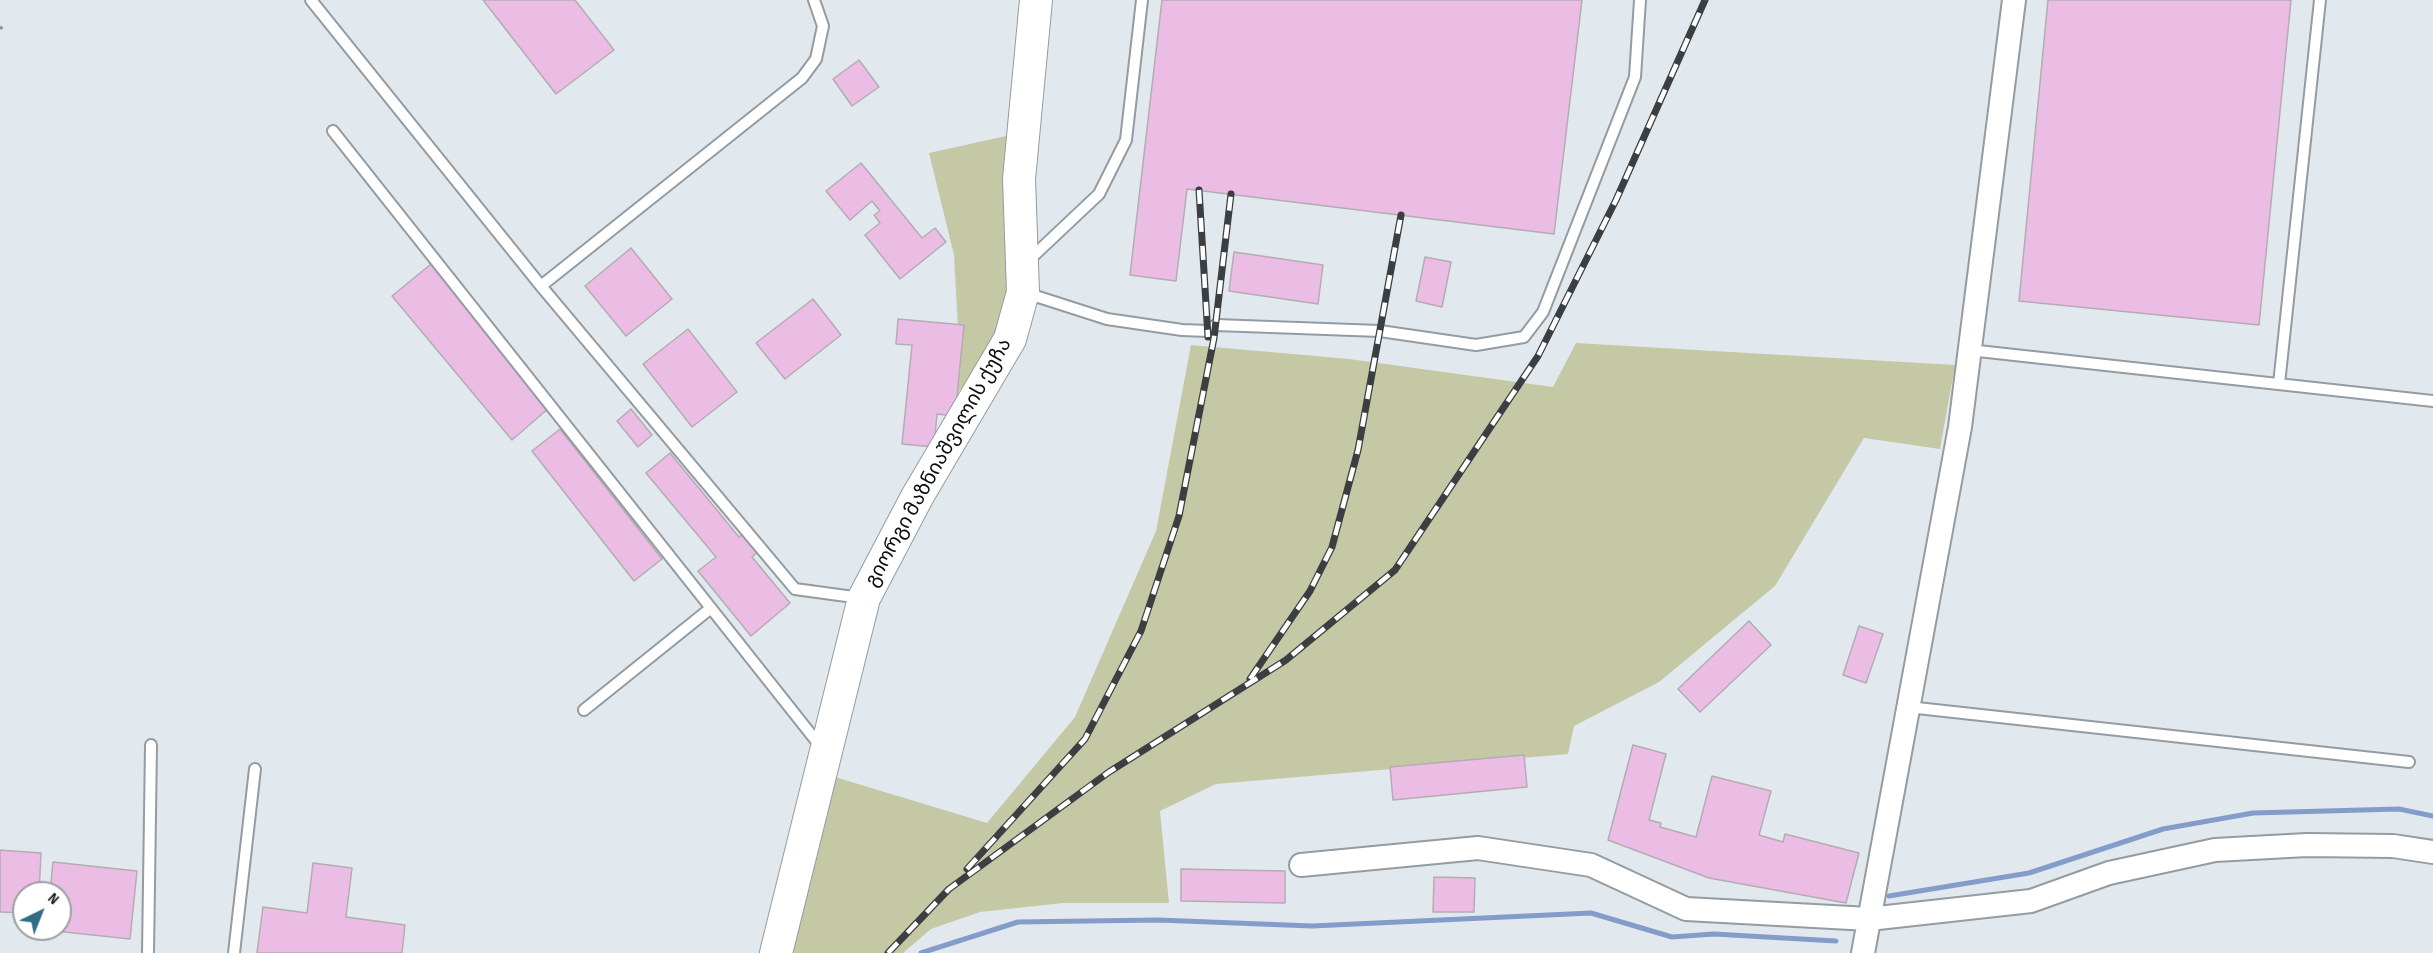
<!DOCTYPE html>
<meta charset="utf-8">
<style>
body{margin:0}
#map{position:relative;width:2433px;height:953px;overflow:hidden;background:#e1e9ef;font-family:"Sofia Sans Condensed",sans-serif}
canvas{display:block}
.north{position:absolute;left:12px;top:881px;width:60px;height:60px;box-sizing:border-box;background:#fff;border:2px solid #9d9e9f;border-radius:50%;rotate:43deg;font-size:16px;font-weight:700;line-height:24px;text-align:center;color:#0b0d0f}
.north::after{content:'';display:block;margin:auto;width:21px;height:27px;background:#316d85;clip-path:polygon(50% 0,100% 100%,50% 72%,0 100%)}
</style>
<div id="map">
<canvas width="2433" height="953"></canvas>
<div class="north">N</div>
</div>
<script>
const c = document.querySelector('canvas').getContext('2d');
c.lineJoin = 'round';
function fillPath(path, color) {
  c.fillStyle = color;
  c.fill(path, 'evenodd');
}
function shape(rows) {
  const path = new Path2D();
  for (const r of rows) {
    path.moveTo(r[0], r[1]);
    for (let i = 2; i < r.length; i += 2) path.lineTo(r[i], r[i + 1]);
  }
  return path;
}
function strokePath(path, color, width, dash) {
  c.strokeStyle = color;
  c.lineWidth = width;
  c.lineCap = dash ? 'butt' : 'round';
  c.setLineDash(dash || []);
  c.stroke(path);
}
function label(font, color, halo, rows, align = 'center') {
  c.font = font + ' "Sofia Sans Condensed","Noto Sans Georgian",sans-serif';
  c.lineWidth = 4.5;
  c.setLineDash([]);
  c.textBaseline = 'middle';
  c.strokeStyle = halo;
  c.fillStyle = color;
  for (const [text, x, y, turn = 0] of rows) {
    c.save();
    c.translate(x, y);
    c.rotate((+turn || 0) * Math.PI / 180);
    c.textAlign = isNaN(turn) ? turn : align;
    if (halo) c.strokeText(text, 0, 0);
    c.fillText(text, 0, 0);
    c.restore();
  }
}
const green = shape([
 [1006,136,1008,306,997,343,940,415,960,366,954,255,929,153],
 [1576,343,1955,365,1940,449,1864,438,1775,586,1659,682,1574,726,1568,754,1216,784,1160,811,1169,903,1063,903,980,912,931,929,903,953,788,953,835,777,987,823,1075,717,1156,531,1191,345,1349,359,1553,387]
]);
const stream = shape([
 [1889,896,2029,873,2163,829,2253,813,2399,809,2433,816],
 [921,953,1018,922,1158,920,1312,926,1591,913,1672,937,1714,934,1836,941]
]);
const building = shape([
 [483,0,575,0,614,50,556,94,483,0],
 [1162,0,1582,0,1554,234,1187,189,1176,281,1130,275,1162,0],
 [2048,0,2291,0,2259,325,2019,301,2048,0],
 [859,60,879,87,852,106,833,79,859,60],
 [861,163,922,238,935,228,946,242,900,279,865,235,880,223,874,215,880,211,872,201,850,220,826,191,861,163],
 [631,248,672,299,626,336,585,286,631,248],
 [1234,252,1323,265,1318,304,1229,291,1234,252],
 [1425,257,1451,262,1442,307,1416,301,1425,257],
 [431,264,550,407,512,440,392,296,431,264],
 [813,299,841,335,785,379,756,343,813,299],
 [898,319,964,325,955,416,937,414,934,447,902,444,912,345,896,344,898,319],
 [688,329,737,392,692,427,643,364,688,329],
 [631,409,652,435,638,447,617,421,631,409],
 [560,429,662,559,634,581,532,451,560,429],
 [670,453,739,537,743,534,758,552,752,557,790,603,751,636,698,571,716,557,646,473,670,453],
 [1749,621,1771,645,1700,712,1678,689,1749,621],
 [1859,626,1883,634,1866,683,1843,675,1859,626],
 [1633,745,1666,754,1649,820,1661,823,1660,827,1696,837,1712,776,1771,791,1759,835,1783,842,1785,834,1859,853,1846,903,1709,878,1608,840,1633,745],
 [1524,755,1527,787,1393,800,1390,767,1524,755],
 [0,850,41,853,39,893,24,893,24,913,0,912,0,850],
 [53,862,137,871,130,939,46,930,60,929,60,893,50,893,53,862],
 [313,863,352,868,346,917,405,925,402,953,257,953,263,907,307,913,313,863],
 [1181,869,1285,871,1285,903,1181,901,1181,869],
 [1434,877,1475,878,1474,912,1433,912,1434,877]
]);
const path = shape([
 [0,27,3,29]
]);
const lane = shape([
 [311,0,541,286,795,589,861,598],
 [333,131,821,747],
 [1029,260,1099,194,1126,140,1142,0],
 [541,286,802,78,816,59,823,26,814,0],
 [1026,293,1107,319,1182,330,1208,331,1216,325,1380,331,1476,345,1524,337,1543,312,1635,77,1640,0],
 [1969,350,2433,401],
 [2279,384,2320,0],
 [1908,707,2409,762],
 [584,710,711,608],
 [148,953,151,745],
 [234,953,255,769]
]);
const street = shape([
 [1301,865,1478,848,1591,865,1686,909,1869,919,2031,901,2109,873,2215,850,2307,845,2393,846,2433,852],
 [1863,953,1960,427,2014,0]
]);
const secondary = shape([
 [776,953,864,598,917,497,1010,339,1023,292,1019,179,1036,0]
]);
const rail = shape([
 [1199,190,1208,337],
 [1250,679,1310,591,1332,547,1358,450,1401,215],
 [967,869,1085,739,1141,631,1179,516,1214,338,1231,194],
 [888,953,949,889,1109,772,1286,660,1395,570,1538,356,1616,200,1705,0]
]);
const streetNames = [
 ["გიორგი მაზნიაშვილის ქუჩა",939,463,-61]
];
fillPath(green, '#c5c8a5');
strokePath(stream, '#839cca', 5);
fillPath(building, '#ebbde4');
strokePath(building, '#b4acb2', 1.5);
strokePath(lane, '#949ba1', 14);
strokePath(street, '#949ba1', 26);
strokePath(secondary, '#949ba1', 34);
strokePath(path, '#8a9094', 3, [3, 4.5]);
strokePath(lane, '#fff', 10);
strokePath(street, '#fff', 22);
strokePath(secondary, '#fff', 32);
strokePath(rail, '#3c3f42', 7);
strokePath(rail, '#fff', 4.5, [14]);
label('20px', '#0b0d0f', '#fff', streetNames);
</script>
